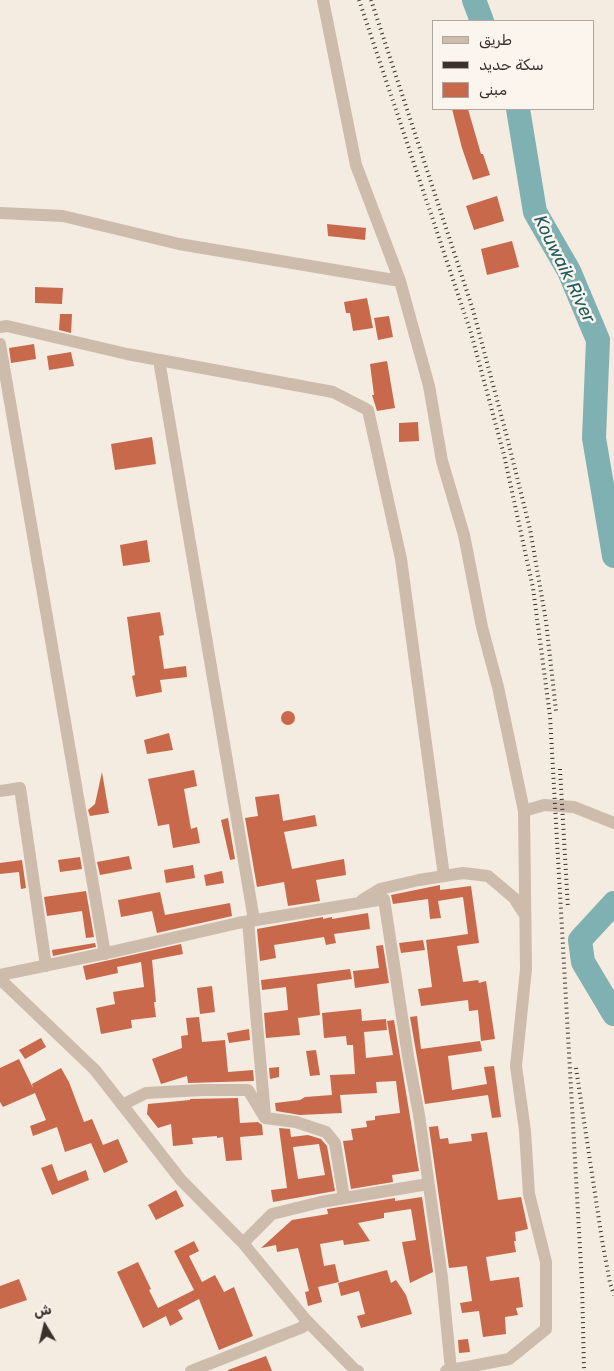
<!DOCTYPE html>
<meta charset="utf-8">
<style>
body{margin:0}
#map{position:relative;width:614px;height:1371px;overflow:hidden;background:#f4ebe1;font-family:Rubik,Vazirmatn,sans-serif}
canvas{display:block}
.legend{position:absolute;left:432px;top:20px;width:162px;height:90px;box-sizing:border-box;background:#fbf5ee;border:1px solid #aea6a0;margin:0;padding:6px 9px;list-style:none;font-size:15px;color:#3b302b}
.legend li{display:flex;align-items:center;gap:10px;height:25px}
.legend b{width:25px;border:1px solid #aea6a0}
.north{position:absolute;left:20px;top:1301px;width:50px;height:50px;-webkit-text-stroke:4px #fbf5ee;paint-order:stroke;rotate:351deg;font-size:14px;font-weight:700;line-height:20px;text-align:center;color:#3b302b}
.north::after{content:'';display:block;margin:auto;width:18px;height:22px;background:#3b302b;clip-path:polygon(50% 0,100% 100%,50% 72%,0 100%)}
</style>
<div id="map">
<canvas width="614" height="1371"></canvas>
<ul class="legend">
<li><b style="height:6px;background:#cdbbac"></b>طريق</li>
<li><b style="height:6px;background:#3b302b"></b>سكة حديد</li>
<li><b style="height:14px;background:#c8694b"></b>مبنى</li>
</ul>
<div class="north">ش</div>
</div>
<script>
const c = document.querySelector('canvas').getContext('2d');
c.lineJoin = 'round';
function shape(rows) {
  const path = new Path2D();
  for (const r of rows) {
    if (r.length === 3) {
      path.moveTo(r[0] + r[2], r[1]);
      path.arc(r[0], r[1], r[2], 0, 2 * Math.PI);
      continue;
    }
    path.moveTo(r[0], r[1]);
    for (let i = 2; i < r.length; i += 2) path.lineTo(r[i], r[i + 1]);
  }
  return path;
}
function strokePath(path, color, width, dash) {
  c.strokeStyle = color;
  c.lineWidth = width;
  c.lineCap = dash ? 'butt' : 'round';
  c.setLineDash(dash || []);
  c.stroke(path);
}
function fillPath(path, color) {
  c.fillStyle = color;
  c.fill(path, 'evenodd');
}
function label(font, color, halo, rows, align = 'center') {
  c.font = font + ' Rubik,sans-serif';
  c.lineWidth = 5;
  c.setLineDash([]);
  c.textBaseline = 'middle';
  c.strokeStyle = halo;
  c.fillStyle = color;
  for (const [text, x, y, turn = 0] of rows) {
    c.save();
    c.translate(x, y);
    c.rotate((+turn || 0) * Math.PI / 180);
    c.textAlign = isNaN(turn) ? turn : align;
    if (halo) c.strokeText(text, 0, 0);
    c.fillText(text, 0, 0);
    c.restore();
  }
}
const river = shape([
 [474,0,482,21],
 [518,109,535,212,569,271,598,340,594,438,614,556],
 [614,903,580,940,583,962,614,1014]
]);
const building = shape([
 [452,109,468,109,481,154,483,154,490,175,473,180,462,148],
 [497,196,504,221,474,230,466,206],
 [327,224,366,228,365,240,328,236],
 [512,241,519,267,487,275,481,249],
 [35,287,63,288,62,304,35,303],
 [367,298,373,328,353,331,350,313,346,313,344,302],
 [60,314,72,314,71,333,59,330],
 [389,316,393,337,378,340,374,318],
 [34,344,36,359,11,363,9,348],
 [71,352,74,366,49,370,47,356],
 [387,361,395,408,377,411,372,395,374,395,370,364],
 [418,422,419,441,399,442,399,423],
 [152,437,156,464,115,470,111,444],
 [147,540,150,562,123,566,120,545],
 [160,612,164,635,159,636,164,669,186,666,187,677,160,680,162,692,136,697,132,676,135,675,127,617],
 [288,718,7],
 [169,733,173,750,147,754,144,740],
 [194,770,197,786,184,789,191,829,197,827,200,843,173,848,169,824,158,826,148,779],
 [102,772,109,813,90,816,88,810,95,804],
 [279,794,283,821,315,815,317,826,284,832,292,869,344,859,346,875,316,880,320,901,288,906,284,882,257,887,245,818,258,816,255,797],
 [228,818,235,859,230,860,221,820],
 [129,856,132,869,100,875,97,862],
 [80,857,82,869,60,872,58,860],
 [22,860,26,888,21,889,19,872,0,874,0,863],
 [193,865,195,878,166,883,164,870],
 [222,871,224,883,206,886,204,875],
 [440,885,440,890,471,886,479,943,457,946,463,982,478,980,479,983,486,981,495,1039,481,1041,478,1010,469,1011,468,1000,421,1006,418,989,432,987,426,940,468,934,463,897,438,901,441,918,430,919,428,899,393,904,391,895],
 [86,891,94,937,86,938,82,911,47,916,44,897],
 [160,892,165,915,230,903,232,916,157,933,152,911,121,917,118,900],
 [368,913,370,929,334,934,336,943,326,945,324,937,274,945,276,958,260,961,257,929,323,917,323,919,332,917,332,919],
 [423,940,425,950,401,953,399,943],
 [95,943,96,947,53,956,52,950],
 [181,944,183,954,152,960,156,1002,154,1002,156,1017,131,1020,132,1028,101,1034,96,1008,115,1004,113,992,144,987,141,962,117,967,118,973,86,980,83,966],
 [383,945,389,983,355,988,353,971,379,968,376,946],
 [350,969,352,979,317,984,320,1015,298,1018,300,1035,266,1038,264,1013,288,1010,286,987,262,990,261,980],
 [212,986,215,1012,200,1014,197,988],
 [361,1009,362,1021,386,1019,387,1030,364,1032,366,1058,393,1055,387,1021,394,1020,419,1171,392,1175,393,1182,351,1189,343,1141,353,1140,351,1129,367,1127,366,1121,375,1120,375,1116,400,1113,396,1081,376,1082,377,1093,340,1095,342,1113,300,1115,276,1111,275,1103,300,1100,305,1097,332,1095,330,1075,355,1074,353,1045,347,1045,346,1036,324,1038,322,1013],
 [417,1016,421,1049,480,1041,482,1051,448,1056,452,1090,487,1084,484,1067,494,1066,501,1117,492,1118,488,1095,425,1104,410,1017],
 [199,1017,202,1042,225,1040,228,1072,253,1070,254,1081,188,1083,187,1076,161,1084,152,1059,182,1048,181,1036,188,1035,186,1018],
 [249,1029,250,1040,229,1043,227,1033],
 [41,1038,46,1047,25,1059,19,1050],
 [316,1050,320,1075,310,1076,306,1051],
 [19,1059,33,1088,32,1084,61,1068,69,1082,84,1122,92,1119,103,1145,118,1139,128,1162,104,1173,91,1143,65,1152,57,1127,33,1136,30,1126,46,1120,35,1093,3,1107,0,1102,0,1068],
 [279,1067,279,1077,270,1079,269,1068],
 [238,1098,240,1123,258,1122,262,1125,263,1135,240,1137,242,1160,226,1161,223,1137,217,1138,217,1136,192,1138,193,1144,173,1146,171,1124,158,1128,147,1114,148,1104,190,1100,190,1099],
 [438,1126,440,1139,448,1138,449,1144,472,1141,471,1134,487,1132,498,1200,521,1197,528,1229,515,1232,516,1241,514,1241,516,1252,486,1257,490,1281,519,1277,523,1307,516,1308,518,1315,505,1317,506,1334,483,1337,479,1311,462,1313,460,1303,472,1301,467,1266,449,1268,429,1127],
 [279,1128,290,1129,291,1137,308,1135,321,1139,327,1146,335,1191,273,1202,271,1190,287,1188],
 [319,1144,325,1175,298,1179,293,1147],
 [52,1164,58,1181,86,1170,89,1180,52,1195,41,1168],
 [176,1190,184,1206,156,1220,148,1205],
 [422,1197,433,1272,410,1283,402,1242,416,1240,411,1209,384,1213,384,1218,358,1223,370,1241,344,1245,343,1240,320,1244,324,1266,335,1264,339,1282,318,1287,322,1302,308,1306,305,1292,309,1291,298,1248,277,1252,276,1245,261,1248,292,1220,328,1214,327,1209,395,1198,395,1201],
 [194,1241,199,1251,189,1256,202,1282,215,1275,224,1292,234,1287,253,1336,219,1350,199,1299,178,1310,183,1319,170,1326,166,1316,143,1328,117,1272,138,1262,151,1289,149,1290,158,1308,194,1290,174,1251],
 [387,1270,391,1283,396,1280,406,1295,412,1314,361,1328,357,1316,365,1314,359,1291,341,1296,338,1283],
 [19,1279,27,1300,0,1309,0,1286],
 [468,1339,470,1352,459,1353,458,1340],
 [266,1356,272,1371,228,1371,228,1370]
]);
const street = shape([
 [323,0,356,165,400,281,429,386,442,461,464,535,482,627,498,687,524,811,526,969,516,1066,525,1131,529,1194,546,1262,546,1329,509,1359,446,1371],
 [0,213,63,216,179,244,400,281],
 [0,327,7,326,127,354,333,392,368,410,401,559,444,876],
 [0,344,105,954],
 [159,360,254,920],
 [0,791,20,788,46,966],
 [524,811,544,805,574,807,614,823],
 [362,900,380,889,419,880,463,873,488,876,514,898,525,915],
 [248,921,265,1116],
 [0,975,116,951,238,923,384,899,408,1056,419,1115,442,1278,451,1370],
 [0,979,95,1070,181,1180,243,1243,306,1320,355,1370,358,1371],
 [122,1105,146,1093,202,1090,248,1090,265,1118,296,1122,326,1132,335,1143,344,1198],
 [243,1243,272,1214,321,1202,428,1184],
 [191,1371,303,1327,306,1320]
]);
const rail = shape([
 [359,0,471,333,504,455,533,588,550,716,582,1284,584,1371],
 [371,0,473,310,507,437,530,529,546,621,556,711],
 [560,769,568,908],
 [576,1068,602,1240,610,1283,614,1295]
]);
const waterNames = [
 ["Kouwaik River",564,269,64]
];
strokePath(river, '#7fb0b2', 24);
fillPath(building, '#c8694b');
strokePath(street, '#cdbbac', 12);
strokePath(rail, '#3b302b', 4, [1, 4]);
label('italic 18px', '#1f5a5e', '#fbf5ee', waterNames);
</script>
